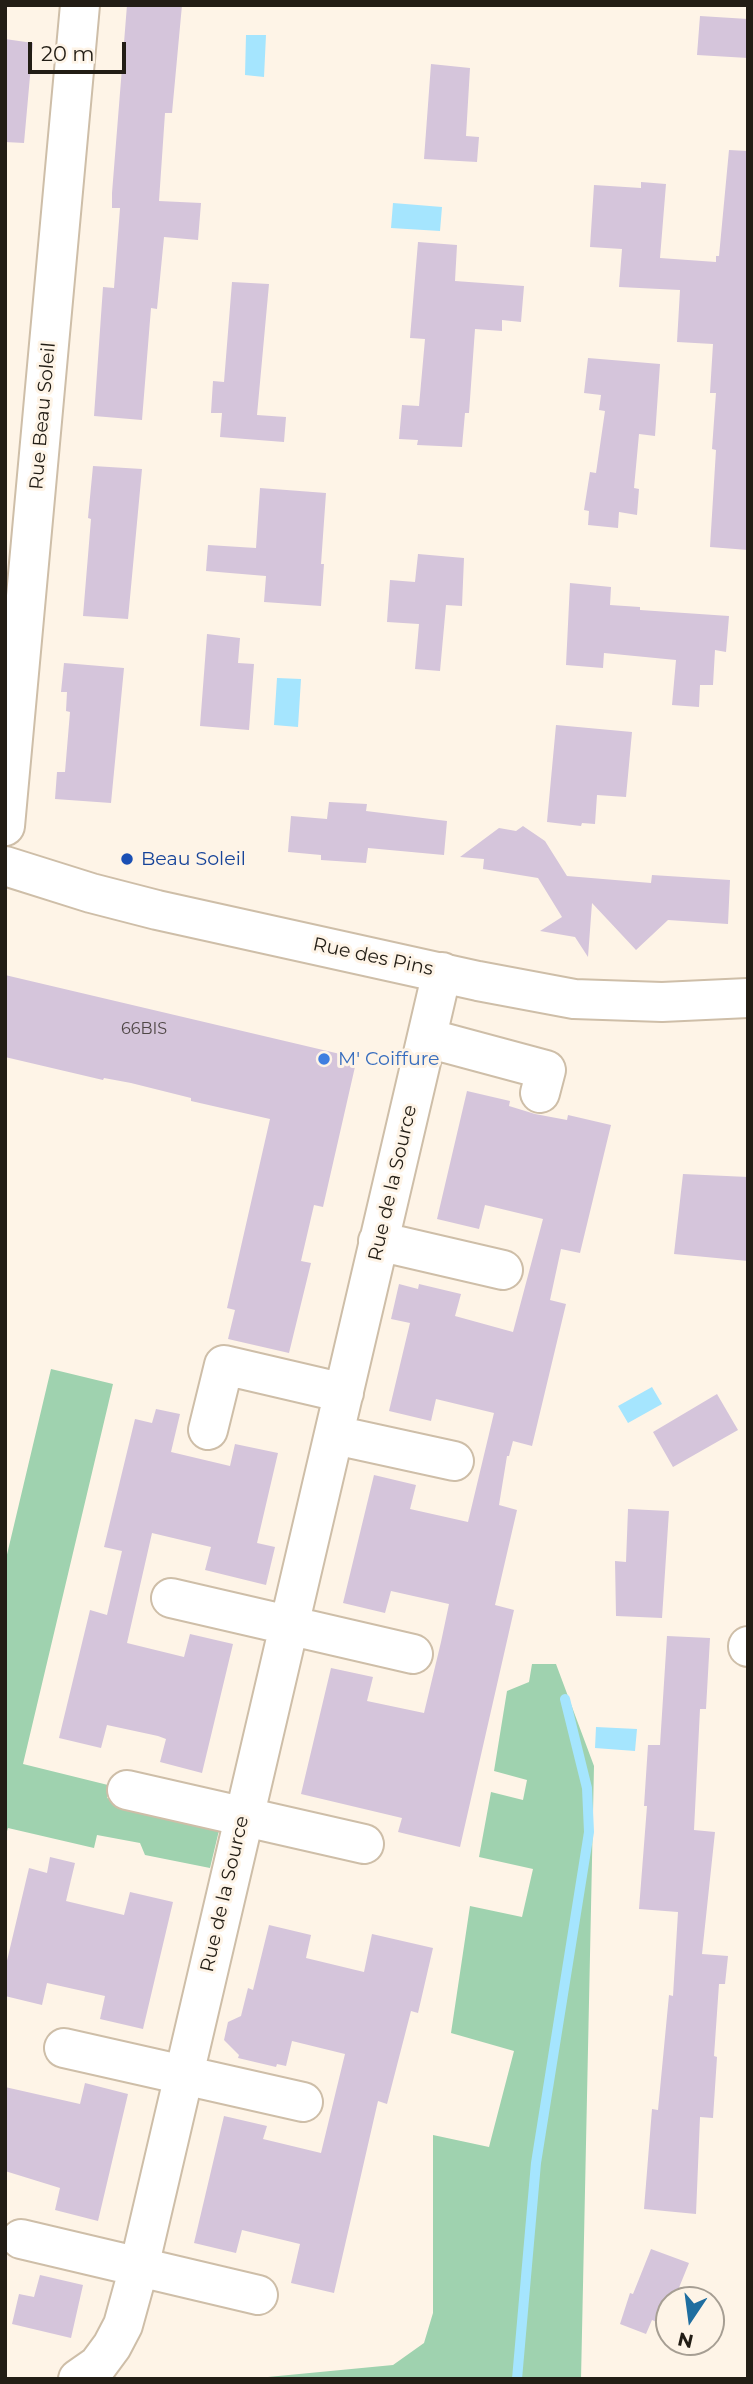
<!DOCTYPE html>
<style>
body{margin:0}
#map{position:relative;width:753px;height:2384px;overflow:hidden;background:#fef4e7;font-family:Montserrat,sans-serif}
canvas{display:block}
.frame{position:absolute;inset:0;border:7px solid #221d15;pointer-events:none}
.north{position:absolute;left:655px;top:2286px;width:70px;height:70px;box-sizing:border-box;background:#fef4e7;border:2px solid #a69e93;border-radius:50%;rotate:193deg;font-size:19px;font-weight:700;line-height:28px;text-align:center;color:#221d15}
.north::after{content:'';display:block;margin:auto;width:24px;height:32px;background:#1f6ea0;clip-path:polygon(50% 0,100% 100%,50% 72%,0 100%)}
.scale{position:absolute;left:28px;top:42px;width:98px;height:32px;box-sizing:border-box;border:4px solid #221d15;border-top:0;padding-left:9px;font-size:21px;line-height:24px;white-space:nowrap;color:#221d15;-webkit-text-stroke:5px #fef4e7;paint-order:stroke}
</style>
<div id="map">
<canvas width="753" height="2384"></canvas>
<div class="frame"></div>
<div class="north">N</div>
<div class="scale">20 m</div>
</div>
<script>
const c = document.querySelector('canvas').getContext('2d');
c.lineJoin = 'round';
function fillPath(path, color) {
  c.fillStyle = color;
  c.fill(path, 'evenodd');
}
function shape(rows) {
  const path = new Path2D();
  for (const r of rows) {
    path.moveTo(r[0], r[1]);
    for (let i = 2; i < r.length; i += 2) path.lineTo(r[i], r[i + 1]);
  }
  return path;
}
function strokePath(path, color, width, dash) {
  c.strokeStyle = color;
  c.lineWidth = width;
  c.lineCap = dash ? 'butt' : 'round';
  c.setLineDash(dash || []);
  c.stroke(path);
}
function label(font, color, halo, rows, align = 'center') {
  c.font = font + ' Montserrat,sans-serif';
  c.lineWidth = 6;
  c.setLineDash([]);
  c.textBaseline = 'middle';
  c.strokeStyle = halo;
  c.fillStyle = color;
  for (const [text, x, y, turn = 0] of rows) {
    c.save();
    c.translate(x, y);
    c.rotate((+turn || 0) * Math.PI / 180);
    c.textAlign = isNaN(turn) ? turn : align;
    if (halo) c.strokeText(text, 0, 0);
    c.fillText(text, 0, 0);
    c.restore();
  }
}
const green = shape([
 [51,1369,113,1384,23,1764,108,1785,107,1798,137,1805,222,1818,210,1868,145,1855,140,1843,97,1835,94,1848,8,1828,5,1838,5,1563],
 [532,1664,556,1664,594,1766,581,2379,247,2379,393,2365,424,2343,433,2313,433,2135,489,2147,514,2051,451,2033,470,1906,522,1917,533,1869,479,1857,491,1792,523,1800,527,1780,494,1771,507,1691,529,1682]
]);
const water = shape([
 [246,35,266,35,264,77,245,75],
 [393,203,442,207,440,231,391,228],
 [277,678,301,679,298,727,274,725],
 [652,1387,662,1404,628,1423,618,1406],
 [596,1727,637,1729,635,1751,595,1748]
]);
const stream = shape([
 [517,2379,536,2163,589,1832,587,1788,565,1699]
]);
const building = shape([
 [127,5,182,5,172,113,165,113,159,201,201,203,198,240,164,237,157,309,151,308,142,420,94,416,103,287,114,288,120,208,112,208,112,193],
 [700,16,748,19,748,58,697,55],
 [5,39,33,43,24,143,5,142],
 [431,64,470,68,466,136,479,137,477,162,424,159],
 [729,150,748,151,748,550,710,547,716,450,712,449,716,393,710,393,713,344,677,342,680,290,619,287,622,249,590,247,594,185,641,188,641,182,666,184,660,258,716,262,716,256,719,256],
 [418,242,457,245,455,281,524,286,521,322,502,320,502,331,475,329,469,413,465,413,462,447,417,445,418,440,399,439,402,405,419,406,425,339,410,338],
 [232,282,269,284,257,415,286,417,284,442,220,437,222,413,211,413,213,381,224,382],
 [588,358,660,364,655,436,639,434,634,488,639,489,637,515,619,512,618,528,588,525,589,511,584,510,590,472,596,473,605,411,599,410,601,395,584,393],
 [93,466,142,469,128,619,83,616,91,519,88,518],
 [260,488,326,493,321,564,324,564,321,606,264,602,266,576,206,571,208,545,256,548],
 [418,554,464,558,462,606,446,605,440,671,415,669,419,624,387,622,390,580,415,582],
 [570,583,611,587,610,605,640,607,640,610,729,616,726,652,715,650,713,685,700,685,699,707,672,705,676,660,604,653,603,668,566,665],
 [207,634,240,638,238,663,254,664,249,730,200,726],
 [64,663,124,668,111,803,55,799,57,772,65,772,70,712,66,711,67,692,61,692],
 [556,725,632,732,626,797,597,795,595,824,582,823,581,826,547,822],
 [329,802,367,804,366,811,447,821,444,855,368,848,366,863,321,860,321,855,288,852,291,816,327,819],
 [523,826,545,841,567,876,651,883,652,875,730,880,728,924,668,920,636,950,592,903,588,957,575,937,540,931,562,917,538,878,483,869,484,859,460,857,499,828,516,831],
 [5,975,357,1058,323,1207,314,1205,301,1261,311,1263,289,1353,228,1339,235,1310,227,1308,270,1119,191,1101,191,1098,131,1083,104,1078,103,1080,5,1057],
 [467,1091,510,1101,509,1106,535,1114,567,1120,568,1115,611,1125,580,1253,561,1249,550,1300,566,1304,532,1446,513,1441,509,1456,507,1456,499,1505,517,1510,495,1605,514,1610,460,1847,398,1832,402,1818,301,1794,331,1668,373,1677,367,1701,424,1713,441,1642,449,1604,391,1591,385,1613,343,1603,374,1475,416,1485,410,1509,468,1522,494,1413,436,1399,431,1421,389,1411,410,1323,391,1319,399,1284,418,1289,419,1284,461,1294,455,1316,513,1332,543,1219,485,1205,479,1229,437,1219],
 [683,1174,748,1177,748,1261,674,1254],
 [717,1394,738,1430,673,1467,653,1432],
 [156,1409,180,1414,171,1452,230,1466,235,1444,278,1453,257,1543,275,1547,266,1585,205,1570,211,1547,152,1533,127,1643,184,1657,190,1634,233,1644,202,1773,160,1762,166,1739,158,1736,107,1725,101,1748,59,1738,90,1610,107,1615,122,1551,104,1547,135,1419,152,1423],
 [628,1509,669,1511,662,1618,616,1616,615,1561,626,1562],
 [667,1636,710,1638,706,1709,700,1709,694,1830,715,1832,702,1954,728,1956,725,1984,719,1984,714,2056,717,2057,713,2118,700,2117,696,2214,644,2209,652,2109,658,2110,669,1995,673,1996,678,1912,639,1909,647,1806,644,1806,648,1745,660,1745],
 [50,1857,75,1863,66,1901,124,1915,130,1892,173,1902,143,2029,100,2019,105,1996,47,1983,42,2005,5,1996,5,1969,29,1868,47,1873],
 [269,1925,311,1935,306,1958,364,1972,372,1934,433,1948,418,2013,411,2011,387,2104,378,2101,334,2293,291,2283,300,2244,242,2230,236,2253,194,2243,224,2116,267,2126,263,2139,321,2153,336,2091,345,2054,292,2041,286,2066,277,2064,276,2067,238,2058,239,2055,224,2040,228,2022,241,2016,248,1988,253,1990],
 [85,2083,128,2094,98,2221,55,2210,60,2188,5,2171,5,2087,80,2104],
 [651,2249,689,2263,674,2300,669,2300,669,2327,652,2320,646,2334,620,2324,630,2293,633,2294],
 [40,2275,83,2285,71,2338,12,2324,19,2294,34,2297]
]);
const street = shape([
 [5,826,80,5],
 [427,1038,546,1070,540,1093],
 [378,1241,503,1270],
 [208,1430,224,1365,344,1393],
 [335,1435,454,1461],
 [171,1598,413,1654],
 [748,1646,748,1647],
 [127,1790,364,1844],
 [64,2048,303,2102],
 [21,2239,258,2295],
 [78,2379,98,2365,112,2346,123,2325,139,2267,442,972]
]);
const secondary = shape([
 [5,866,91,893,157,910,478,981,574,999,662,1002,748,998]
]);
const markers = [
 [127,859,7,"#1a4fb4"],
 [324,1059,7,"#3f7fe0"]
];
const numberNames = [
 ["66BIS",144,1029]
];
const streetNames = [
 ["Rue Beau Soleil",43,416,-85],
 ["Rue des Pins",373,957,12],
 ["Rue de la Source",393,1183,-77],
 ["Rue de la Source",225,1894,-77]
];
const transitNames = [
 ["Beau Soleil",141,859]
];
const shopNames = [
 ["M' Coiffure",338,1059]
];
fillPath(green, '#9fd2af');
fillPath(water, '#a5e5fe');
strokePath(stream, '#a5e5fe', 10);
fillPath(building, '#d5c5db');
strokePath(street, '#cebea8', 42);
strokePath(secondary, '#cebea8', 42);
strokePath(street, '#fff', 38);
strokePath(secondary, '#fff', 38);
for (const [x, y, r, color] of markers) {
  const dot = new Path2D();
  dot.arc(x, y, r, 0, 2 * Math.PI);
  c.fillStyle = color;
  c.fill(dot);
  strokePath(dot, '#fef4e7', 2.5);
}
label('16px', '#4f4746', null, numberNames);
label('19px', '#221d15', '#fef4e7', streetNames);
label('19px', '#164399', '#fef4e7', transitNames, 'left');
label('19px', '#366cbe', '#fef4e7', shopNames, 'left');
</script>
